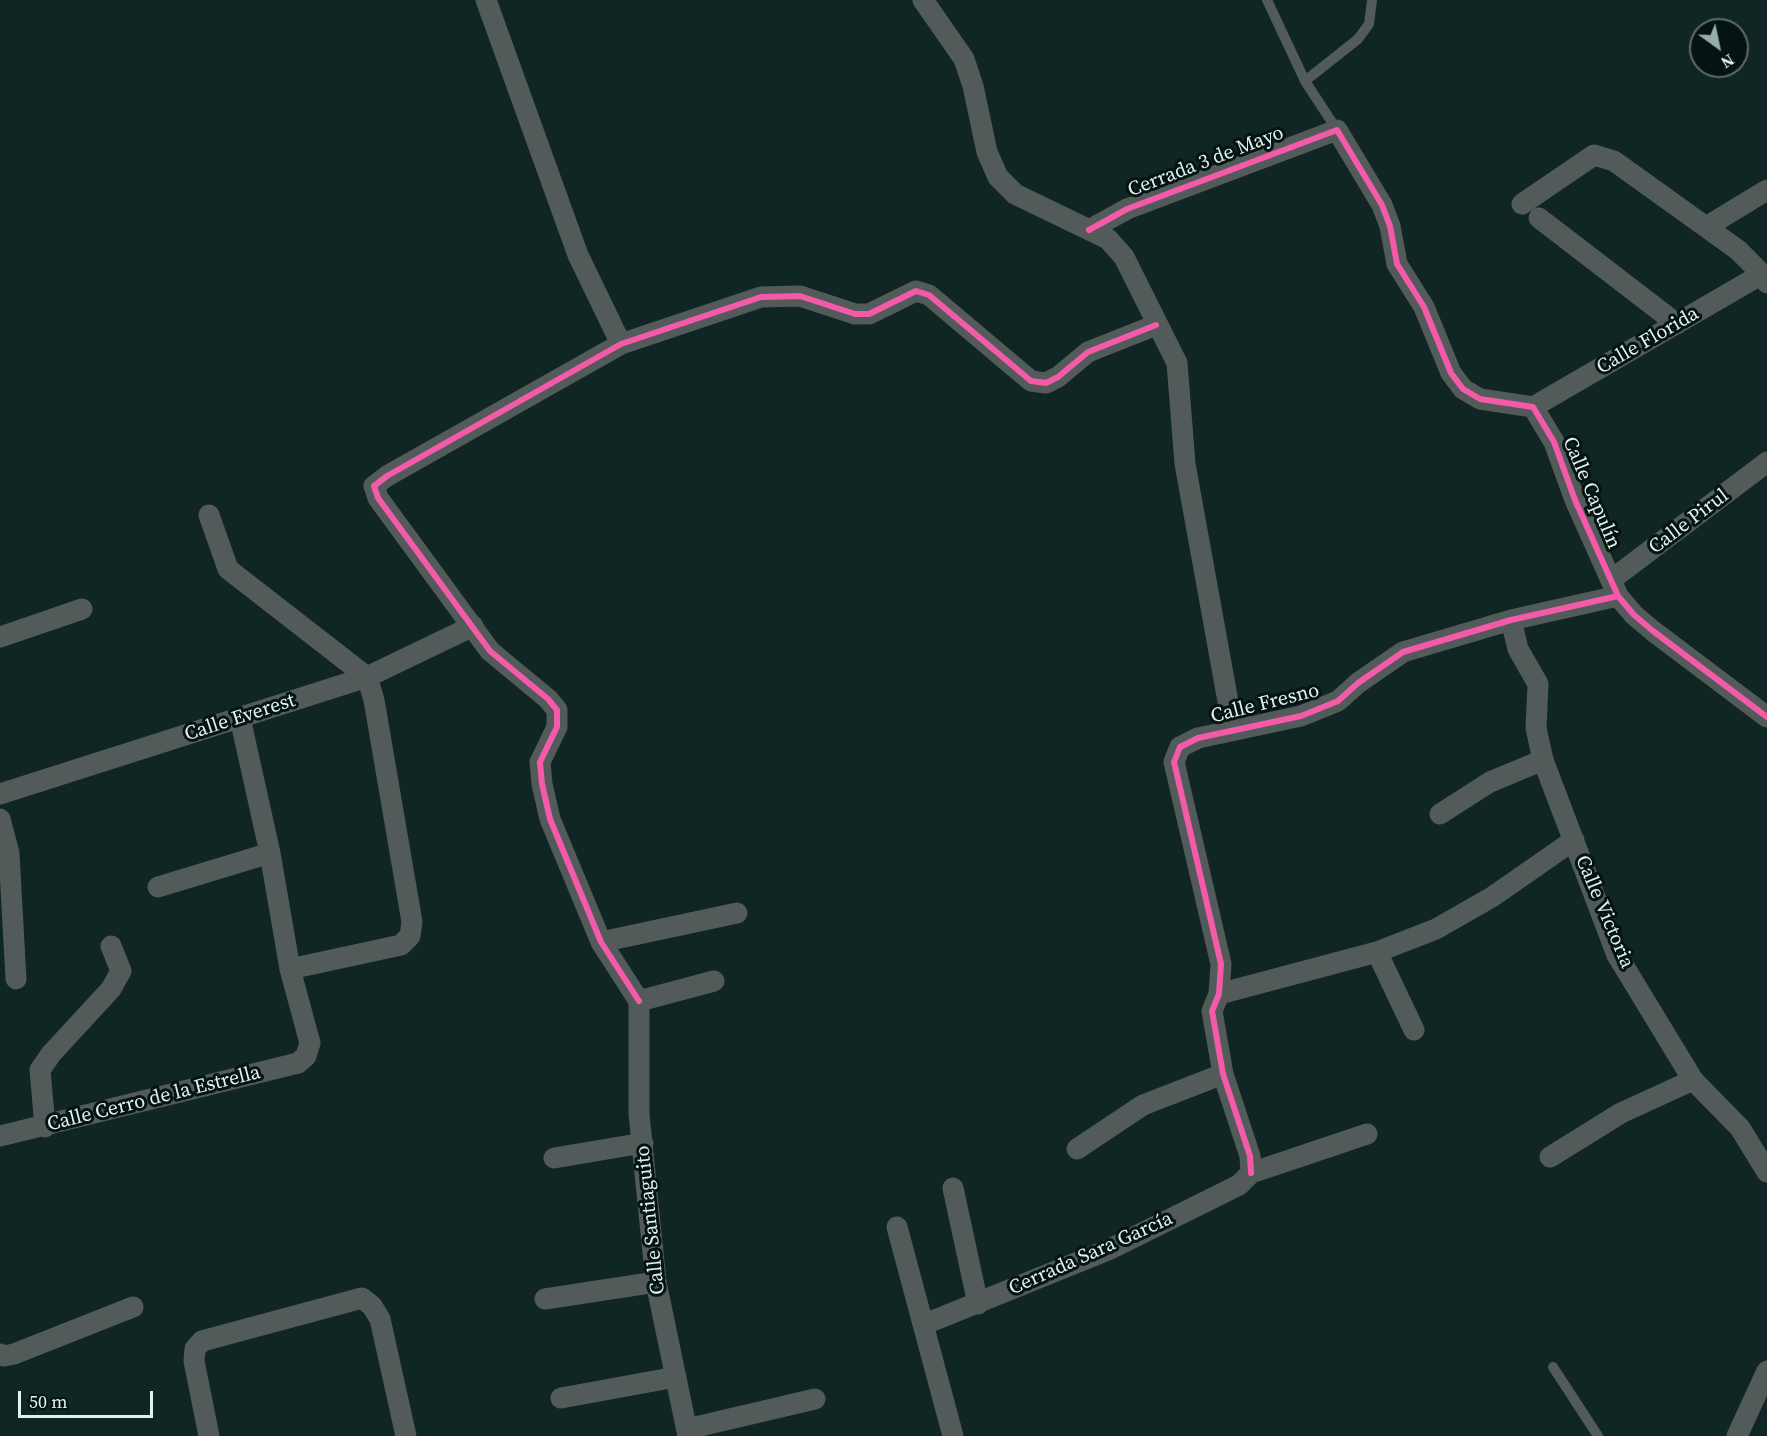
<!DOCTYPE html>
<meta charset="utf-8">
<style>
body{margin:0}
#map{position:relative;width:1767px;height:1436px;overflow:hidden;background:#102624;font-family:"Source Serif 4",serif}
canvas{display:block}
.north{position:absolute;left:1689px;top:18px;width:60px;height:60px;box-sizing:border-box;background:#051312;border:2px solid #5c6c6b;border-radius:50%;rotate:147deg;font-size:16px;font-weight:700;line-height:24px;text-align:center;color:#dff2f0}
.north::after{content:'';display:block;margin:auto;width:21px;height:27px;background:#97aba9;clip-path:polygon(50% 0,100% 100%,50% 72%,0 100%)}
.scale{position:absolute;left:18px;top:1391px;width:135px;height:27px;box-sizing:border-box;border:3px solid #dff2f0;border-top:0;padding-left:8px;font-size:18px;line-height:21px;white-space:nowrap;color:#dff2f0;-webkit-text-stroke:4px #051312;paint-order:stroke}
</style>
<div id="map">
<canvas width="1767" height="1436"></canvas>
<div class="north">N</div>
<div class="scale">50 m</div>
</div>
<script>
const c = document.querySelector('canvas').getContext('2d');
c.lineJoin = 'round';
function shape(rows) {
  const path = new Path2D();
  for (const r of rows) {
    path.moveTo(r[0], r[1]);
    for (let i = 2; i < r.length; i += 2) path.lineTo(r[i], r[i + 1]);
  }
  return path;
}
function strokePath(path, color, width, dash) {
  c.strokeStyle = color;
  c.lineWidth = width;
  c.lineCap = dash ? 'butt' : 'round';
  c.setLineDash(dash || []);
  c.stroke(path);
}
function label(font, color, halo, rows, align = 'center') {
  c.font = font + ' "Source Serif 4",serif';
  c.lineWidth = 6;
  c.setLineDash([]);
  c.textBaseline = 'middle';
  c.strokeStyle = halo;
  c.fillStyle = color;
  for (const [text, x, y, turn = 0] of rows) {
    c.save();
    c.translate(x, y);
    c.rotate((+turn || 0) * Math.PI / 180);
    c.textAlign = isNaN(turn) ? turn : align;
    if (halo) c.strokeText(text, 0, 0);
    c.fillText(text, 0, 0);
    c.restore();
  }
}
const lane = shape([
 [1267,0,1305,81,1337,130],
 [1305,81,1358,39,1369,24,1372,0],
 [1553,1367,1598,1436]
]);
const street = shape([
 [486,0,578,255,621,344],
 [923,0,964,59,973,86,987,152,998,177,1015,194,1108,239,1124,257,1177,363,1185,464,1233,729],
 [1522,204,1594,155,1614,161,1738,250,1762,274,1767,283],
 [1539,218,1677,324],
 [1706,227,1767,190],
 [1089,230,1127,209,1337,130,1382,205,1390,226,1397,264,1424,307,1451,373,1463,389,1480,399,1533,407,1554,442,1575,500,1618,596,1634,615,1653,631,1767,717],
 [1533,407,1762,274],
 [209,515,228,569,367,677,374,700,412,922,410,936,401,945,290,969],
 [1611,580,1767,462],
 [1511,620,1518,649,1538,684,1536,728,1543,760,1617,955,1693,1080,1740,1128,1767,1172],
 [0,637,82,609],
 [0,794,367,677,473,626],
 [1440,814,1490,782,1543,760],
 [0,819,9,853,16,979],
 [158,887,270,853],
 [601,942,737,913],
 [1377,952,1414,1030],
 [1219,994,1377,952,1436,929,1492,897,1574,840],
 [639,1001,601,942,550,819,542,784,540,762,557,727,557,710,548,699,490,651,378,498,374,486,387,476,621,344,761,297,800,296,855,314,869,314,916,291,929,295,1031,381,1046,383,1058,377,1088,352,1156,325],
 [639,1001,639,1114,656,1282,688,1436],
 [639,1001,714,981],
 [45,1127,40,1070,51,1054,111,989,121,971,111,946],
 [0,1136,298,1063,306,1056,310,1043,290,969,270,853,240,718],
 [1077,1149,1143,1105,1223,1074],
 [1550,1157,1621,1113,1693,1080],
 [554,1158,643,1143],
 [1251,1173,1250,1156,1223,1074,1212,1011,1219,994,1221,964,1174,762,1180,747,1198,738,1301,716,1338,701,1358,683,1403,652,1511,620,1618,596],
 [953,1188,978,1304],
 [897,1227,953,1436],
 [545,1299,656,1282],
 [925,1324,1108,1250,1239,1185,1251,1173,1367,1134],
 [0,1354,4,1356,14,1354,133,1307],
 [561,1398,676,1377],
 [687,1429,815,1399],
 [209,1436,194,1361,195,1349,202,1341,362,1298,372,1306,380,1319,406,1436],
 [1737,1436,1767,1371]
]);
const cycleway = shape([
 [1089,230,1127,209,1337,130,1382,205,1390,226,1397,264,1424,307,1451,373,1463,389,1480,399,1533,407,1554,442,1575,500,1618,596,1634,615,1653,631,1767,717],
 [639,1001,601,942,550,819,542,784,540,762,557,727,557,710,548,699,490,651,378,498,374,486,387,476,621,344,761,297,800,296,855,314,869,314,916,291,929,295,1031,381,1046,383,1058,377,1088,352,1156,325],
 [1251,1173,1250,1156,1223,1074,1212,1011,1219,994,1221,964,1174,762,1180,747,1198,738,1301,716,1338,701,1358,683,1403,652,1511,620,1618,596]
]);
const streetNames = [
 ["Cerrada 3 de Mayo",1206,162,-21],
 ["Calle Florida",1648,341,-30],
 ["Calle Capulín",1591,493,67],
 ["Calle Pirul",1689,522,-37],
 ["Calle Fresno",1265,704,-14],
 ["Calle Everest",240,718,-18],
 ["Calle Victoria",1604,912,67],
 ["Calle Cerro de la Estrella",154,1099,-14],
 ["Calle Santiaguito",651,1220,-96],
 ["Cerrada Sara García",1091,1254,-24]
];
strokePath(lane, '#525a5a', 10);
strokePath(street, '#525a5a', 21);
strokePath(cycleway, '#f35aa7', 6);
label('20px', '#dff2f0', '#051312', streetNames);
</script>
